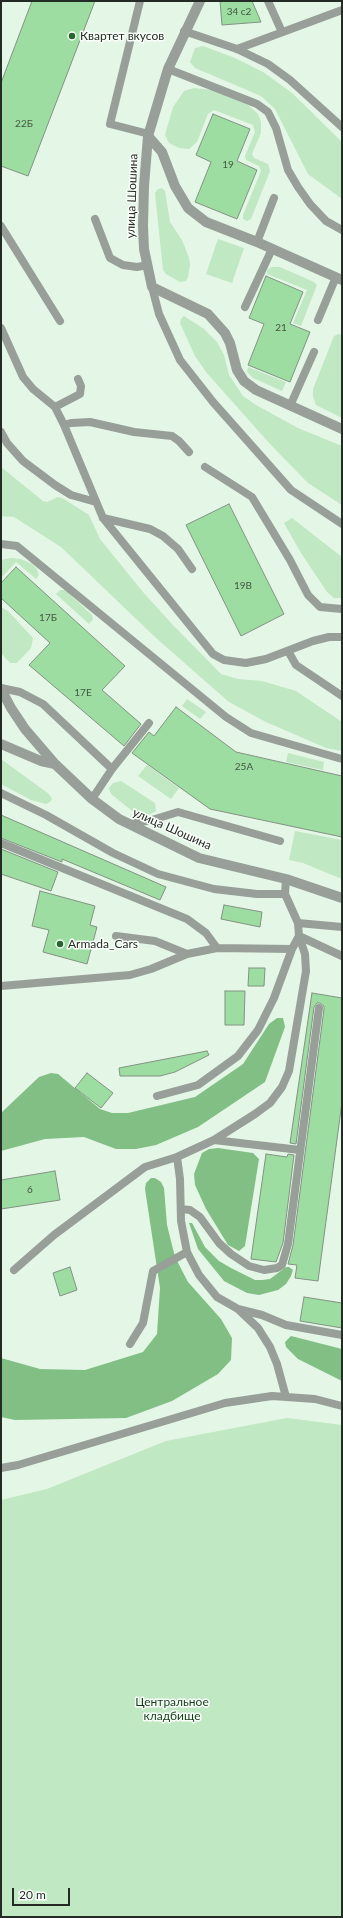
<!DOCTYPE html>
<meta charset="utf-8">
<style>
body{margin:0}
#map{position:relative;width:343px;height:1918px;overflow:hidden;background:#e4f6e5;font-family:Lato,sans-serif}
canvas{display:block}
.frame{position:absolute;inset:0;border:2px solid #242b24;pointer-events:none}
.scale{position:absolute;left:12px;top:1888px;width:58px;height:18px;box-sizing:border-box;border:2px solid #242b24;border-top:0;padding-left:5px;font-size:12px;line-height:14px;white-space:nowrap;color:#242b24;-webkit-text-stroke:3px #fbfffb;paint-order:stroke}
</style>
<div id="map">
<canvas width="343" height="1918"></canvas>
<div class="frame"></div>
<div class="scale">20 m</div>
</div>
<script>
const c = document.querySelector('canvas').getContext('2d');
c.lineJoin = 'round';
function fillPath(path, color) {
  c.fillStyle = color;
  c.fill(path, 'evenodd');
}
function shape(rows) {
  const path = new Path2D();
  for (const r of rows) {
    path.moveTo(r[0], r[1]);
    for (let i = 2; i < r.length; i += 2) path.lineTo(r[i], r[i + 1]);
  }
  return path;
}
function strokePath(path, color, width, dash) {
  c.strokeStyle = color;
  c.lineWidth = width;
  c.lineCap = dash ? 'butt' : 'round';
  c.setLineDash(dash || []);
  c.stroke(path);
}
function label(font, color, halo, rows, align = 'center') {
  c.font = font + ' Lato,sans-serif';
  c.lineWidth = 3;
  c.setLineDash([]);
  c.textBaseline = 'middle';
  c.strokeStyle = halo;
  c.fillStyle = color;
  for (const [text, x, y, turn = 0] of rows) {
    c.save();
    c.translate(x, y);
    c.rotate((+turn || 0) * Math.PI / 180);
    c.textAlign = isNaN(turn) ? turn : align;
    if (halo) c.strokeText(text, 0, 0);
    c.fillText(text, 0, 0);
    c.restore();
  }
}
const green = shape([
 [203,46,235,58,263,72,292,93,342,142,342,199,308,174,275,109,261,96,195,68,190,62,195,48],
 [194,88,213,90,248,105,258,114,261,122,261,133,252,154,254,158,268,164,270,171,251,219,247,221,243,219,243,215,261,171,259,166,246,160,245,156,255,132,253,125,214,110,208,114,197,142,189,149,179,148,169,143,165,135,173,107,184,91],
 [162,188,165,191,170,222,182,240,189,258,190,265,188,277,186,281,180,282,166,274,163,270,155,193,158,189],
 [218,239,244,248,232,283,206,274],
 [272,267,280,267,314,282,317,285,301,326,293,323,307,290,267,274,267,270],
 [184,316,204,329,217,342,224,355,229,375,243,396,256,405,298,428,342,446,342,505,308,483,270,444,206,372,195,356,180,323,181,319],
 [338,334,342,335,342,418,316,405,313,397,313,389,334,336],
 [248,367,286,382,282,391,253,378,247,372],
 [1,467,43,501,47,502,58,497,64,499,89,515,100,539,143,592,172,624,221,674,238,679,262,681,296,691,342,722,342,751,326,748,266,722,229,702,156,638,61,547,14,517,1,516],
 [292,518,342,557,342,598,334,598,327,592,301,553,284,523],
 [11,558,21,559,32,564,37,569,39,575,36,579,16,562,1,578,1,560],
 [60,590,65,590,92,615,93,619,89,624,56,594],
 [1,607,8,611,33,638,31,648,17,663,10,663,1,653],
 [187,699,206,712,200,719,182,706],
 [288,753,324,762,323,770,286,762],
 [1,759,49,794,52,799,50,802,46,804,31,800,1,784],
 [147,765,179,788,171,799,138,776],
 [121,781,155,803,156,811,145,817,136,814,111,794,109,788,113,783],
 [295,831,342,840,342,879,303,863,289,860],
 [287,1418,342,1425,342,1917,1,1917,1,1500,47,1489,166,1441]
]);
const forest = shape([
 [277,1018,283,1018,285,1027,265,1082,198,1127,156,1145,136,1149,116,1149,84,1137,45,1139,1,1151,1,1113,39,1077,51,1073,58,1074,100,1109,112,1113,128,1113,195,1097,243,1064,269,1024],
 [218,1148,253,1153,259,1159,245,1246,239,1251,228,1245,206,1209,195,1185,194,1174,202,1153,209,1149],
 [151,1178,155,1178,161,1182,164,1188,167,1225,175,1257,188,1282,221,1319,232,1338,231,1360,218,1374,172,1401,126,1418,15,1420,1,1417,1,1358,40,1369,85,1370,143,1352,157,1334,160,1288,145,1189,146,1183],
 [189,1223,192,1223,205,1247,219,1261,231,1268,255,1280,262,1280,270,1279,286,1267,289,1267,293,1270,291,1276,286,1284,278,1290,259,1295,247,1293,224,1281,198,1249],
 [291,1336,342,1349,342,1381,298,1359,286,1347,285,1342]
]);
const building = shape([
 [32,1,95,1,28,176,1,166,1,83,32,1],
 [220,1,252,1,261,22,222,25,220,1],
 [213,114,250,129,237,161,257,170,237,219,195,202,211,162,196,155,213,114],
 [266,276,303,292,290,324,310,332,290,382,248,365,264,324,249,318,266,276],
 [229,504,284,614,241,636,186,525,229,504],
 [16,567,125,666,102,690,141,724,124,746,29,665,50,643,1,598,1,583,16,567],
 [176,707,236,752,342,776,342,837,210,809,132,753,149,732,154,736,176,707],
 [1,815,166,887,160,900,62,859,62,862,1,838,1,815],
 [1,849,58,872,51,891,1,874,1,849],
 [40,891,95,906,90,925,97,927,87,964,43,952,49,930,32,926,40,891],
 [224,905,262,912,260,927,221,919,224,905],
 [249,968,265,968,264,986,248,986,249,968],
 [225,991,245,991,244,1025,225,1025,225,991],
 [312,993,342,998,342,1102,318,1281,295,1278,297,1265,288,1264,293,1245,324,1009,324,1006,320,1003,317,1003,314,1007,296,1144,290,1143,312,993],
 [207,1051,209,1055,175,1072,160,1076,120,1076,119,1068,207,1051],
 [87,1073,113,1093,101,1108,75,1088,87,1073],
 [266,1154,287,1157,288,1154,294,1155,283,1243,276,1262,251,1259,266,1154],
 [55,1171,60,1200,1,1209,1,1180,55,1171],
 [70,1267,77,1290,60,1296,53,1273,70,1267],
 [304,1297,342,1303,342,1328,300,1321,304,1297]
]);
const lane = shape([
 [140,1,110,124,149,134],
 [268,1,282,32],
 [184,31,237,49,268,64,290,80,342,127],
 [237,49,342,10],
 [168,69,257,104,268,112,276,128,288,170,298,187,310,204,326,221,342,230],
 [95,219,110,258,123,265,137,267,148,265],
 [1,226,60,321],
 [257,242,274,198],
 [152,287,159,314,180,360,213,402,291,490,342,524],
 [245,307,272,249],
 [318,320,336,277],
 [1,328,23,377,33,389,55,407,80,394,81,386,78,379],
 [290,406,314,352],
 [55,407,64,425,103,518,213,654,224,660,246,663,266,659,313,641,329,637,342,637],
 [64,425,71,423,90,422,134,432,172,436,179,441,189,452],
 [1,432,7,443,23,461,55,485,71,495,96,502],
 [205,467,252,497,290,560,308,595,320,607,342,609],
 [103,518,150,529,163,536,178,549,192,569],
 [1,544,17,546,226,717,251,733,342,759],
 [288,651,296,665,342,696],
 [1,688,20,692,43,704,112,769,92,799],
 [112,769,149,723],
 [1,793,46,815,113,853,158,874,214,889,257,894,285,894,286,879],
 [130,824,152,820,178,812,280,841],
 [1,843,187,919,206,933,217,948],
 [285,894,298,923,299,936,342,956],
 [298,923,342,927],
 [116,936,155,941,187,954],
 [1,986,130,975,151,969,187,954,217,948,292,949,299,936],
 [157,1096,198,1085,238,1056,258,1030,274,998,292,949],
 [214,1140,300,1150],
 [181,1209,190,1210,200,1217,219,1243,231,1254,249,1266,264,1270,277,1268,282,1265,288,1244,319,1008],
 [14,1270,54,1235,145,1167,177,1157],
 [238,1309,262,1315,286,1325,342,1335],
 [130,1344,143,1323,153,1271,187,1252],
 [286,1397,277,1364,270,1347,258,1328,238,1309,217,1297,199,1275,187,1252,181,1221,180,1179,177,1157,214,1140,255,1114,270,1103,282,1087,289,1071,306,971,305,954,299,936],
 [1,1468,18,1465,225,1403,272,1396,315,1399,342,1406]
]);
const street = shape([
 [200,1,168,69,148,136,144,186,143,226,144,249,152,287,208,314,225,333,230,343,237,370,244,381,256,390,342,429],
 [148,136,162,152,175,186,188,208,206,222,257,242,342,280],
 [1,689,11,708,25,729,55,764,92,799,119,819,199,858,286,879,342,898],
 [1,744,41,761,55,764]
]);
const markers = [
 [72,36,4,"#26662f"],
 [60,944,4,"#26662f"]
];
const numberNames = [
 ["34 с2",239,12],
 ["22Б",24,124],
 ["19",228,165],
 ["21",281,328],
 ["19В",243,586],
 ["17Б",48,618],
 ["17Е",83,693],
 ["25А",244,767],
 ["6",30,1190]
];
const poiNames = [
 ["Квартет вкусов",80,36],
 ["Armada_Cars",68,944]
];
const streetNames = [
 ["улица Шошина",132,196,-88],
 ["улица Шошина",172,829,24]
];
const parkNames = [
 ["Центральное",172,1702],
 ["кладбище",172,1716]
];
fillPath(green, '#c0e8c2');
fillPath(forest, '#81bf85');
fillPath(building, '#9ddda1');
strokePath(building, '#829283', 1);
strokePath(lane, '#979f98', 8);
strokePath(street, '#979f98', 10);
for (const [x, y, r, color] of markers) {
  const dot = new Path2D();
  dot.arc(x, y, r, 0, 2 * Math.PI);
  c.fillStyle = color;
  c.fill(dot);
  strokePath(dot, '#fbfffb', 1.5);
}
label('10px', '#425843', null, numberNames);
label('12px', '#242b24', '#fbfffb', poiNames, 'left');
label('12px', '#242b24', '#fbfffb', streetNames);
label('12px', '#103d17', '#fbfffb', parkNames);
</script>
